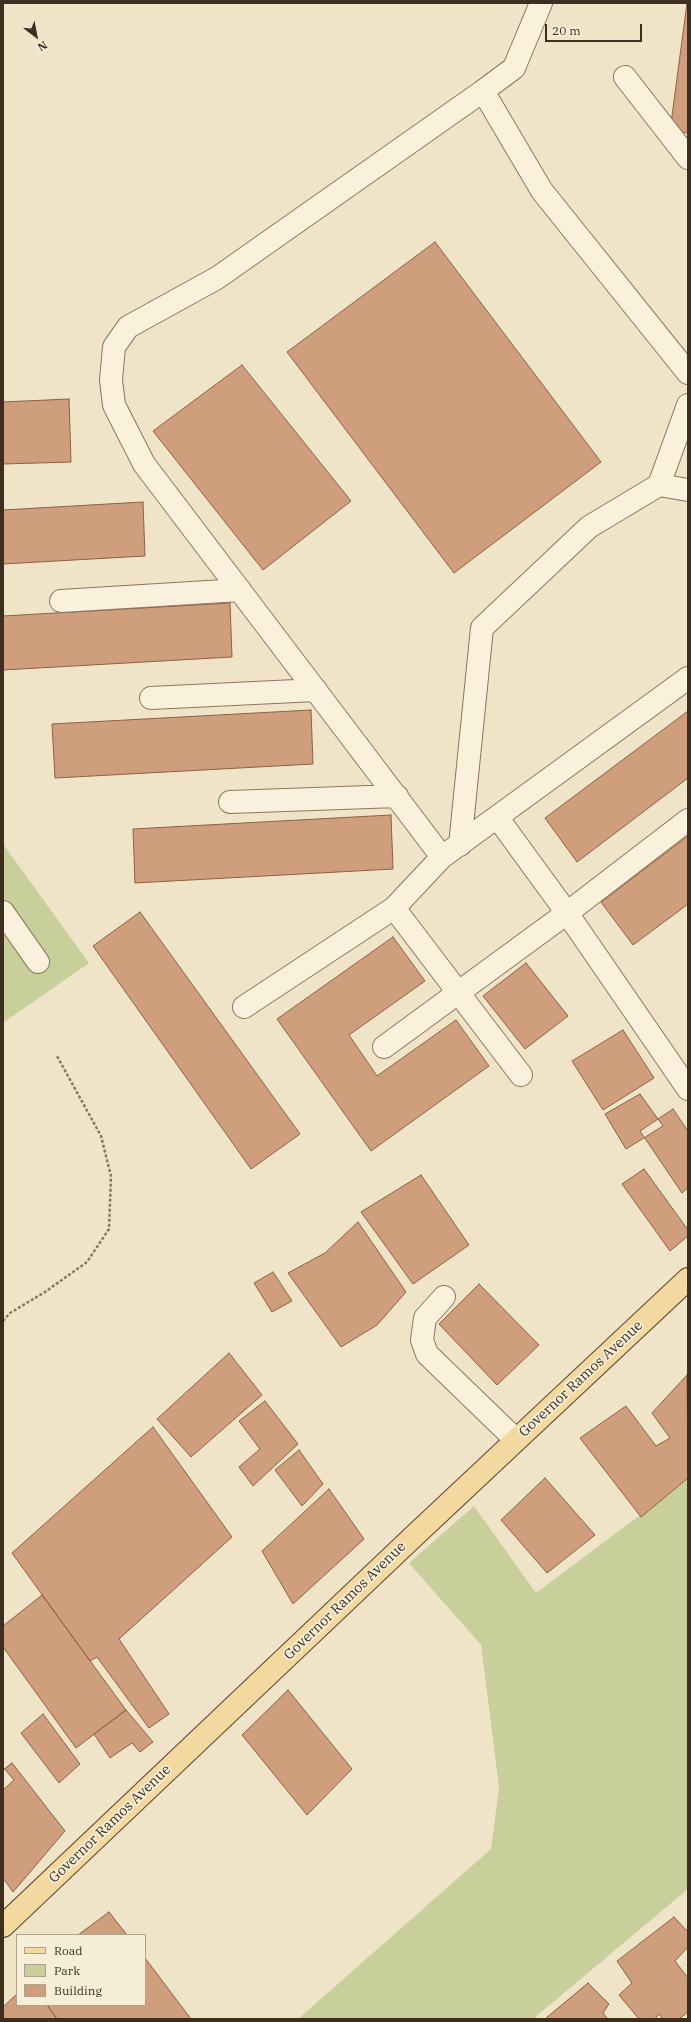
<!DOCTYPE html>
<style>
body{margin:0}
#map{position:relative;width:691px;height:2022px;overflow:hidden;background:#f0e4c8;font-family:"IBM Plex Serif",serif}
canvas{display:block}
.frame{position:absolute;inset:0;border:4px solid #3d2e20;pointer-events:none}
.legend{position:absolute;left:16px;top:1934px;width:130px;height:72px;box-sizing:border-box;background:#f7eed8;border:1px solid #ada18e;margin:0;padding:5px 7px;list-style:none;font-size:12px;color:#3d2e20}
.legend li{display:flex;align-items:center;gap:8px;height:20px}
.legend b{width:20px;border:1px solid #ada18e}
.north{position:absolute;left:16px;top:16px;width:40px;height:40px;-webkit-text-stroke:3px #f7eed8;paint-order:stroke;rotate:148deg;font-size:11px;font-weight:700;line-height:16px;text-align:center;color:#3d2e20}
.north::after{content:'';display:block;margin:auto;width:14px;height:18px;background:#3d2e20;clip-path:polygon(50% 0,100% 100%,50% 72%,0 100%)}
.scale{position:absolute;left:545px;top:24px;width:97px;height:18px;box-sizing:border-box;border:2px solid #3d2e20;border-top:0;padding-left:5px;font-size:12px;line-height:14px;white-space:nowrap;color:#3d2e20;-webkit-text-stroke:3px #f7eed8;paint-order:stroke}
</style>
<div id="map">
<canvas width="691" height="2022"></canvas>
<div class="frame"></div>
<ul class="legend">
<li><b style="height:5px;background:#f3d9a0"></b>Road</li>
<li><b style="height:11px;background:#c9cf9b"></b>Park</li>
<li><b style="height:11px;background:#cf9f7d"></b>Building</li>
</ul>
<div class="north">N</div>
<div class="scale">20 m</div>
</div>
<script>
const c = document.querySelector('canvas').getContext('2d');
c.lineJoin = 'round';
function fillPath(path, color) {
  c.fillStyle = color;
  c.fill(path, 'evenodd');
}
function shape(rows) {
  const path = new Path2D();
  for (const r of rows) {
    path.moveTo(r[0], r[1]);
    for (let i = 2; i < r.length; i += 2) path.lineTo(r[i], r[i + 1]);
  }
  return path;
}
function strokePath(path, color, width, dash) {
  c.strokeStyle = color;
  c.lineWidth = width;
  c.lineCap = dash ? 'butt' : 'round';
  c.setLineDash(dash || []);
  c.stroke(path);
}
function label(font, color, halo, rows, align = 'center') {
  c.font = font + ' "IBM Plex Serif",serif';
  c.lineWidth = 3.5;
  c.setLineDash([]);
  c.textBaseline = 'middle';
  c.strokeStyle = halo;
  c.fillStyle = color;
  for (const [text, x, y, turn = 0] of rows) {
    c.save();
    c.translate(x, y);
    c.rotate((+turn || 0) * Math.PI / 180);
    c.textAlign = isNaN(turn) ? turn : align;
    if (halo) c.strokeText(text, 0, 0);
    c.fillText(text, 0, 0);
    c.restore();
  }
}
const green = shape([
 [3,844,89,963,3,1023],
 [688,1479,688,1889,533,2019,298,2019,491,1849,499,1787,481,1645,409,1563,474,1506,536,1593]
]);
const building = shape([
 [687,3,688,3,688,133,670,131,687,3],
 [435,242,601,462,454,573,287,352,435,242],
 [242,365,351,501,263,570,153,431,242,365],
 [69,399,71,462,3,464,3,402,69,399],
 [143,502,145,556,3,564,3,510,143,502],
 [230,603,232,657,3,670,3,616,230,603],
 [311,710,313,764,55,778,52,724,311,710],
 [688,711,688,778,577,862,545,818,688,711],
 [391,815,393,869,135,883,133,829,391,815],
 [688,836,688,904,633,945,601,902,688,836],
 [140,912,300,1134,251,1169,93,946,140,912],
 [393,937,425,981,349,1035,377,1076,456,1020,489,1066,371,1151,277,1019,393,937],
 [526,963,568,1016,525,1049,483,996,526,963],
 [623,1030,654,1078,603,1110,572,1061,623,1030],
 [640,1094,663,1126,626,1149,605,1114,640,1094],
 [673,1109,688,1131,688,1188,682,1193,640,1131,673,1109],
 [644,1169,688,1230,688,1236,670,1251,622,1184,644,1169],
 [421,1175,469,1245,413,1284,361,1212,421,1175],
 [358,1222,406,1292,377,1325,341,1347,288,1273,325,1253,358,1222],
 [273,1272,292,1301,272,1312,254,1283,273,1272],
 [479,1284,539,1345,497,1385,439,1324,479,1284],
 [229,1353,262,1395,191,1457,157,1419,229,1353],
 [687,1375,688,1478,641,1517,580,1438,626,1406,656,1446,670,1438,652,1413,687,1375],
 [265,1401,298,1444,253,1486,239,1467,260,1449,239,1421,265,1401],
 [153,1427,232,1537,119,1639,169,1714,149,1728,97,1657,90,1661,12,1553,153,1427],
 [299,1450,323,1484,302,1506,275,1470,299,1450],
 [545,1478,595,1535,547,1573,501,1520,545,1478],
 [329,1489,364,1539,293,1604,262,1551,329,1489],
 [42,1595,126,1710,76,1748,3,1647,3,1626,42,1595],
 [288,1690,352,1769,307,1815,242,1735,288,1690],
 [126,1710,153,1742,140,1752,132,1743,110,1758,94,1734,126,1710],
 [43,1714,80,1764,59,1783,21,1733,43,1714],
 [12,1763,65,1831,13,1892,3,1878,3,1770,12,1763],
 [3,1767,14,1780,3,1790,3,1767],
 [109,1912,127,1935,78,1935,109,1912],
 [674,1917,688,1932,688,1947,675,1961,688,1978,688,2012,679,2019,663,2019,659,2014,655,2019,639,2019,619,1995,632,1983,617,1961,674,1917],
 [145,1958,191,2019,57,2019,47,2005,145,2005,145,1958],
 [588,1983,609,2004,603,2013,608,2019,545,2019,588,1983],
 [17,1994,17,2005,47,2005,57,2019,3,2019,3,2007,17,1994]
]);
const path = shape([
 [3,1321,10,1313,45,1292,87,1262,109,1229,111,1176,101,1136,57,1056]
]);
const minor = shape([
 [541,3,514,68,483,91,542,191,688,373],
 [625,77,688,158],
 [483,91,217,278,128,327,114,347,111,380,114,405,144,464,442,857,688,678],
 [659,485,688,405],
 [61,601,240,590],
 [151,698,316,690],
 [230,802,397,796],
 [497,817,567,913,688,1089],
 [460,845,482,628,589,527,659,485,688,490],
 [442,857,394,908,521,1075],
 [3,912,38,962],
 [244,1007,394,908],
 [384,1047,567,913,688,820],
 [444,1297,425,1318,422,1340,427,1354,516,1440]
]);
const major = shape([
 [3,1926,414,1536,688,1279]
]);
const streetNames = [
 ["Governor Ramos Avenue",581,1379,-43],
 ["Governor Ramos Avenue",345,1601,-44],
 ["Governor Ramos Avenue",110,1824,-44]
];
fillPath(green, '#c9cf9b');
fillPath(building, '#cf9f7d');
strokePath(building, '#8d5f41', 1);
strokePath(minor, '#8d765c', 24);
strokePath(major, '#5b4430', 24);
strokePath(path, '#8d765c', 2.5, [3, 2]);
strokePath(minor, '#faf1dc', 22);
strokePath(major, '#f3d9a0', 22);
label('14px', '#3d2e20', '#f7eed8', streetNames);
</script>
